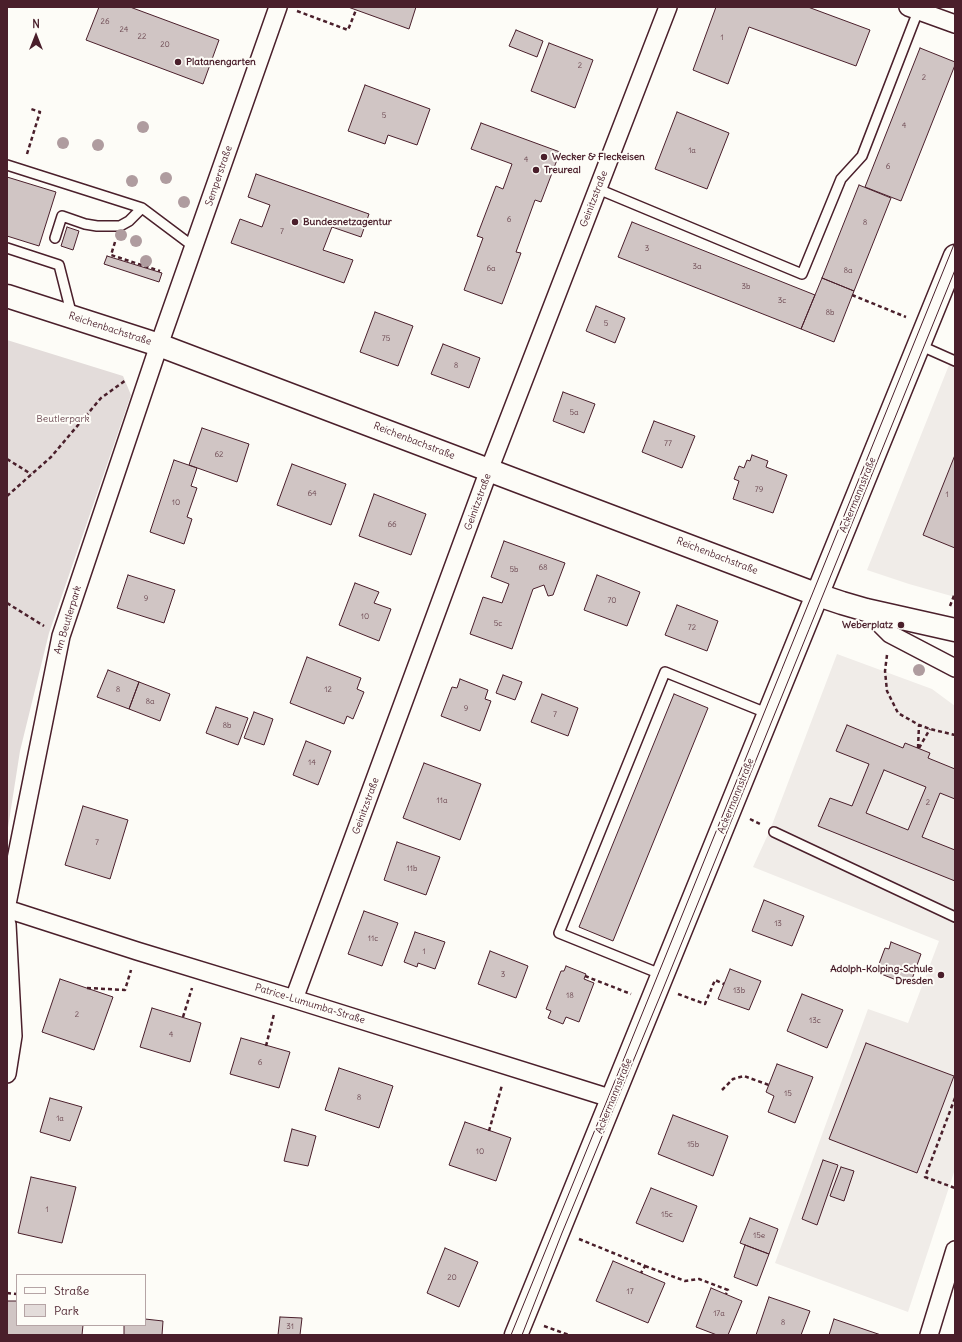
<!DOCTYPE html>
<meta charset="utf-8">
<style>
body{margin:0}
#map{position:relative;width:962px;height:1342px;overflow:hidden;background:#fdfcf7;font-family:Delius,sans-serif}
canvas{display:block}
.frame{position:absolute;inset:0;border:8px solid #4a1f2b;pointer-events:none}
.legend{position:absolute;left:16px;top:1274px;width:130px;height:52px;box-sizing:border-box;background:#fdfcf7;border:1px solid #b5a4a5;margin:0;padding:5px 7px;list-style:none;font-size:12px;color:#4a1f2b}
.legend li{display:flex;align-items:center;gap:8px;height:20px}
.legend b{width:20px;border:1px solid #b5a4a5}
.north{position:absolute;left:16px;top:16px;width:40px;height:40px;-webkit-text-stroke:3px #fdfcf7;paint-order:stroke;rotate:0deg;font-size:11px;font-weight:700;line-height:16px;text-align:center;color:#4a1f2b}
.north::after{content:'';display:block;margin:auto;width:14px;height:18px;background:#4a1f2b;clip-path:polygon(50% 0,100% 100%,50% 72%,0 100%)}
</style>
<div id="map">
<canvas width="962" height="1342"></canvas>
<div class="frame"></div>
<ul class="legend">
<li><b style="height:5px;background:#fdfcf7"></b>Straße</li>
<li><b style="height:11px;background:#e3dcda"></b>Park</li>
</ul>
<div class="north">N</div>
</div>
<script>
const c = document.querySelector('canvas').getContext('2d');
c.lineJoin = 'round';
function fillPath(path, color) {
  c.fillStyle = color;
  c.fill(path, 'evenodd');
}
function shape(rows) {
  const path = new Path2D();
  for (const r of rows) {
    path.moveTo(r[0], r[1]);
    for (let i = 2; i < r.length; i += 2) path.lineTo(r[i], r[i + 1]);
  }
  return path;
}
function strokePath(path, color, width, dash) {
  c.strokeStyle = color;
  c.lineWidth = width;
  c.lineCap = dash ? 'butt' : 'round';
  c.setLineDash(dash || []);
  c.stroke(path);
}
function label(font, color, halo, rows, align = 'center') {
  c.font = font + ' Delius,sans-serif';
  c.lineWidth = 4;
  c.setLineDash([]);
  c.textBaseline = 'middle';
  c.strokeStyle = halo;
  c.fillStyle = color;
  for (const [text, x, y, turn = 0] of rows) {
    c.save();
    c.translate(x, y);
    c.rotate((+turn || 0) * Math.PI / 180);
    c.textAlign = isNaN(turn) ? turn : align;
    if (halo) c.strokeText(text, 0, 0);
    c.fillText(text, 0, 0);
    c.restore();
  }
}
const built = shape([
 [955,350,955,597,909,584,867,570],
 [837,654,932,689,955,706,955,1169,908,1312,775,1263,868,1009,908,1023,939,941,753,867,770,830]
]);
const green = shape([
 [7,340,123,376,131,395,49,633,20,751,7,834]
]);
const building = shape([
 [99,7,130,7,219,40,203,84,86,40,99,7],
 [348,7,416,7,409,29,348,7],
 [716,7,808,7,870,30,856,66,749,27,728,84,693,70,716,7],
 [516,30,543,41,537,57,509,46,516,30],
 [549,43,593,60,575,108,531,91,549,43],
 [920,48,955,62,955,65,901,201,865,187,920,48],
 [365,85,430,109,417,145,388,135,385,144,348,131,365,85],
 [677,112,729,133,707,189,655,169,677,112],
 [481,123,560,152,541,202,535,200,516,252,521,253,502,304,464,290,483,238,477,236,496,186,503,189,512,164,471,149,481,123],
 [256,174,369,214,361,237,332,227,323,250,353,260,344,283,231,243,240,219,262,227,270,205,248,197,256,174],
 [7,177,56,192,39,246,7,236,7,177],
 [859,185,891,198,854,291,822,278,859,185],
 [632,222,815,295,801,329,618,257,632,222],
 [67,227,79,231,73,250,61,246,67,227],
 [107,256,162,273,159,282,104,264,107,256],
 [822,278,854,291,834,342,801,329,822,278],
 [596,306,625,318,615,343,586,331,596,306],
 [375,312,413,326,398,366,360,352,375,312],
 [443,344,480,358,469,388,431,374,443,344],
 [563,392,595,404,584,433,553,421,563,392],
 [654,421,695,436,682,468,642,452,654,421],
 [202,428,249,444,237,482,189,465,202,428],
 [752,455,768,461,766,467,787,475,773,513,733,499,739,481,734,479,739,466,744,468,747,460,750,461,752,455],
 [955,455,955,548,923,535,955,455],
 [174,460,197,468,191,486,197,488,187,517,192,519,184,544,150,532,174,460],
 [292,464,346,484,331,525,277,505,292,464],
 [374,494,426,514,411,555,359,536,374,494],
 [504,541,565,563,553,595,548,596,544,585,533,589,512,649,470,634,483,597,502,603,509,584,491,577,504,541],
 [128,575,175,590,164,623,117,608,128,575],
 [597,575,640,592,627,626,584,610,597,575],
 [355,583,379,592,374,603,391,609,379,641,339,625,355,583],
 [677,605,718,621,707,651,665,635,677,605],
 [307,657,361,678,357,689,364,692,353,719,347,716,344,724,290,703,307,657],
 [108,670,139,682,129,709,97,697,108,670],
 [503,675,522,682,515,700,496,693,503,675],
 [460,679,488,690,485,699,491,701,480,731,441,716,452,687,457,688,460,679],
 [139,682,170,694,160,721,129,709,139,682],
 [542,694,578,708,568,736,531,722,542,694],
 [674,694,708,708,613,941,579,927,674,694],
 [216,707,248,718,238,745,206,733,216,707],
 [254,712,273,719,264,745,244,738,254,712],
 [847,725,903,748,905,743,930,753,928,758,955,769,955,799,940,793,922,837,955,850,955,881,818,826,830,798,852,806,869,764,836,751,847,725],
 [884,770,926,787,908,830,866,813,884,770],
 [306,741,331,751,318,785,293,775,306,741],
 [424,763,481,784,460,840,403,818,424,763],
 [83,806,128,820,110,879,65,865,83,806],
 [397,842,440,857,426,895,384,880,397,842],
 [764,900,804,916,792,946,752,931,764,900],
 [364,911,398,923,382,966,348,954,364,911],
 [415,932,445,942,435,969,418,963,417,967,404,962,415,932],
 [891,942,921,954,911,982,895,976,894,979,876,972,885,948,889,949,891,942],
 [490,951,528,966,516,998,478,984,490,951],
 [566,966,586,974,584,979,594,983,579,1022,566,1017,563,1024,548,1018,551,1011,546,1009,561,971,564,971,566,966],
 [730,969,761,981,749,1010,718,999,730,969],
 [60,979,113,997,94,1050,42,1032,60,979],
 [802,994,843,1010,827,1048,787,1031,802,994],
 [152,1008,201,1023,190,1062,140,1047,152,1008],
 [241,1038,290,1052,279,1088,230,1074,241,1038],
 [866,1043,954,1076,917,1173,829,1139,866,1043],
 [777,1064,813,1077,795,1123,768,1112,774,1096,766,1092,777,1064],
 [339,1068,393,1086,379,1128,325,1110,339,1068],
 [50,1098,82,1107,70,1141,40,1132,50,1098],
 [673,1115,728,1136,713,1176,658,1154,673,1115],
 [465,1122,511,1138,496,1181,449,1165,465,1122],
 [292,1129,316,1136,308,1166,284,1161,292,1129],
 [823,1160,838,1165,817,1225,802,1219,823,1160],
 [841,1167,854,1171,844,1201,830,1196,841,1167],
 [31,1177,76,1187,62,1243,18,1233,31,1177],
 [651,1188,697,1206,683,1242,636,1223,651,1188],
 [750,1218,778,1229,769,1254,740,1243,750,1218],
 [745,1245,769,1254,757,1286,734,1277,745,1245],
 [445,1248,478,1262,459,1307,427,1293,445,1248],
 [613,1261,665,1283,648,1323,596,1301,613,1261],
 [711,1288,742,1301,728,1335,717,1335,696,1327,711,1288],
 [769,1297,810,1311,801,1335,756,1335,769,1297],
 [7,1301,17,1301,17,1325,83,1325,82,1335,7,1335,7,1301],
 [280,1317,302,1318,300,1335,278,1335,280,1317],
 [145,1319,163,1321,162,1335,124,1335,124,1325,145,1325,145,1319],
 [834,1319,881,1335,829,1335,834,1319]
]);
const path = shape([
 [297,11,348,30,356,10],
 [27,154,40,112,31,109],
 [115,242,111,255,160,271],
 [852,295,906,317],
 [7,459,31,474],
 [7,496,51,457,101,398,126,380],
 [7,603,44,626],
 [950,606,955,593],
 [887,655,885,671,887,691,898,713,919,725,930,729,955,735],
 [918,748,919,725],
 [919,748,930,729],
 [750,819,762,825],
 [585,976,631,994],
 [87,988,125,990,131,970],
 [678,994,705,1004,715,980,724,984],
 [183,1017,192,988],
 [266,1046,274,1014],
 [722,1090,733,1079,744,1076,769,1085],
 [955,1098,925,1177,955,1188],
 [489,1131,502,1085],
 [579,1239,645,1266,641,1273],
 [645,1266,685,1281,699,1279,728,1290,726,1294],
 [7,1293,17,1294],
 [544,1326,569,1335]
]);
const lane = shape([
 [7,165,142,208,194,247],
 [598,189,802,274,841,179,862,156,918,11],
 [55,238,62,216,85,224,97,226,120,226,129,221,142,208],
 [7,248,59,265,72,316],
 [919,345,955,361],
 [774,832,955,917],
 [663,975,559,933,665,672,769,714]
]);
const street = shape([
 [908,7,955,24],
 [866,610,890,634,955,668],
 [7,904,61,636,159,345,278,7],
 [7,909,137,951,294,999,613,1099],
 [7,924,13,1036,7,1074],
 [294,999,489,470,668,7],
 [929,1335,955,1250]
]);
const secondary = shape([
 [7,296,159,345,818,595,842,603,866,610,955,630],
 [516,1335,955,256]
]);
const tram = shape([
 [511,1335,608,1098,955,242],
 [522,1335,562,1233,663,989,955,270]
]);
const trees = [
 [143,127],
 [63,143],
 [98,145],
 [166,178],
 [132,181],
 [184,202],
 [121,235],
 [136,241],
 [146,261],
 [919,670]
];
const markers = [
 [178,62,4,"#4a1f2b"],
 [544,157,4,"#4a1f2b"],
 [536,170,4,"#4a1f2b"],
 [295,222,4,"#4a1f2b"],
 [901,625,4,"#4a1f2b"],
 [941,975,4,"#4a1f2b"]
];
const numberNames = [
 ["26",105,22],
 ["24",124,30],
 ["22",142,37],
 ["1",722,38],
 ["20",165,45],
 ["2",580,66],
 ["2",924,78],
 ["5",384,116],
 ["4",904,126],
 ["1a",692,151],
 ["4",526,160],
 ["6",888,167],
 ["6",509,220],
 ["8",865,223],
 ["7",282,232],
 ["3",647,249],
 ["3a",697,267],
 ["6a",491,269],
 ["8a",848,271],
 ["3b",746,287],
 ["3c",782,301],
 ["8b",830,313],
 ["5",606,324],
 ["75",386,339],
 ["8",456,366],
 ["5a",574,413],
 ["77",668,444],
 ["62",219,455],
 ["79",759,490],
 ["64",312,494],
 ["1",947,495],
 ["10",176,503],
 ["66",392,525],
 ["68",543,568],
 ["5b",514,570],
 ["9",146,599],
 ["70",612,601],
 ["10",365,617],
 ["5c",498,624],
 ["72",692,628],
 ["8",118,690],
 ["12",328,690],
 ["8a",150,702],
 ["9",466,709],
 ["7",555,715],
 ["8b",227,726],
 ["14",312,763],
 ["11a",442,801],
 ["2",928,803],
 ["7",97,843],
 ["11b",412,869],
 ["13",778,924],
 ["11c",373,939],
 ["1",424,952],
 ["3",503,975],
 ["13b",739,991],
 ["18",570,996],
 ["2",77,1015],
 ["13c",815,1021],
 ["4",171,1035],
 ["6",260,1063],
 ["15",788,1094],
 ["8",359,1098],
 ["1a",60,1119],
 ["15b",693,1145],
 ["10",480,1152],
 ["1",47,1210],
 ["15c",667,1215],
 ["15e",759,1236],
 ["20",452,1278],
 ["17",630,1292],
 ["17a",719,1314],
 ["8",783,1323],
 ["31",290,1327]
];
const poiNames = [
 ["Platanengarten",186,62],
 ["Wecker & Fleckeisen",552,157],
 ["Treureal",544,170],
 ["Bundesnetzagentur",303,222],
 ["Weberplatz",893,625,"right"],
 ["Adolph-Kolping-Schule",933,969,"right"],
 ["Dresden",933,981,"right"]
];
const streetNames = [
 ["Semperstraße",219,176,-71],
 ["Geinitzstraße",594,199,-69],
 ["Reichenbachstraße",110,329,18],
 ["Reichenbachstraße",414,441,21],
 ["Ackermannstraße",858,495,-68],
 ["Geinitzstraße",478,502,-70],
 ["Reichenbachstraße",717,556,21],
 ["Am Beutlerpark",68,620,-73],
 ["Ackermannstraße",736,796,-68],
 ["Geinitzstraße",366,806,-70],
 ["Patrice-Lumumba-Straße",310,1004,17],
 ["Ackermannstraße",614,1096,-68]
];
const parkNames = [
 ["Beutlerpark",63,419]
];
fillPath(built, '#f0ece8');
fillPath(green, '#e3dcda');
fillPath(building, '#d0c5c4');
strokePath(building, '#4a1f2b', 1);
strokePath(lane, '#4a1f2b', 12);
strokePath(street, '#4a1f2b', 20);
strokePath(secondary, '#4a1f2b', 25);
strokePath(path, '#4a1f2b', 2.5, [4, 3]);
strokePath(lane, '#fdfcf7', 9);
strokePath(street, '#fdfcf7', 17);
strokePath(secondary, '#fdfcf7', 22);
strokePath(tram, '#4a1f2b', 1);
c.fillStyle = '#af9c9f';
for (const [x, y] of trees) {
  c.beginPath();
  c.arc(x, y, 6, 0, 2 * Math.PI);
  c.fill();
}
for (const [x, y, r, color] of markers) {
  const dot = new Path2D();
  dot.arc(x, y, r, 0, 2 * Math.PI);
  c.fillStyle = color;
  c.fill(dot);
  strokePath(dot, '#fdfcf7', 1.5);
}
label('8px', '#6c4851', null, numberNames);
label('bold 10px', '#4a1f2b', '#fdfcf7', poiNames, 'left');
label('10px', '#4a1f2b', '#fdfcf7', streetNames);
label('10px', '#704e57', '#fdfcf7', parkNames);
</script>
